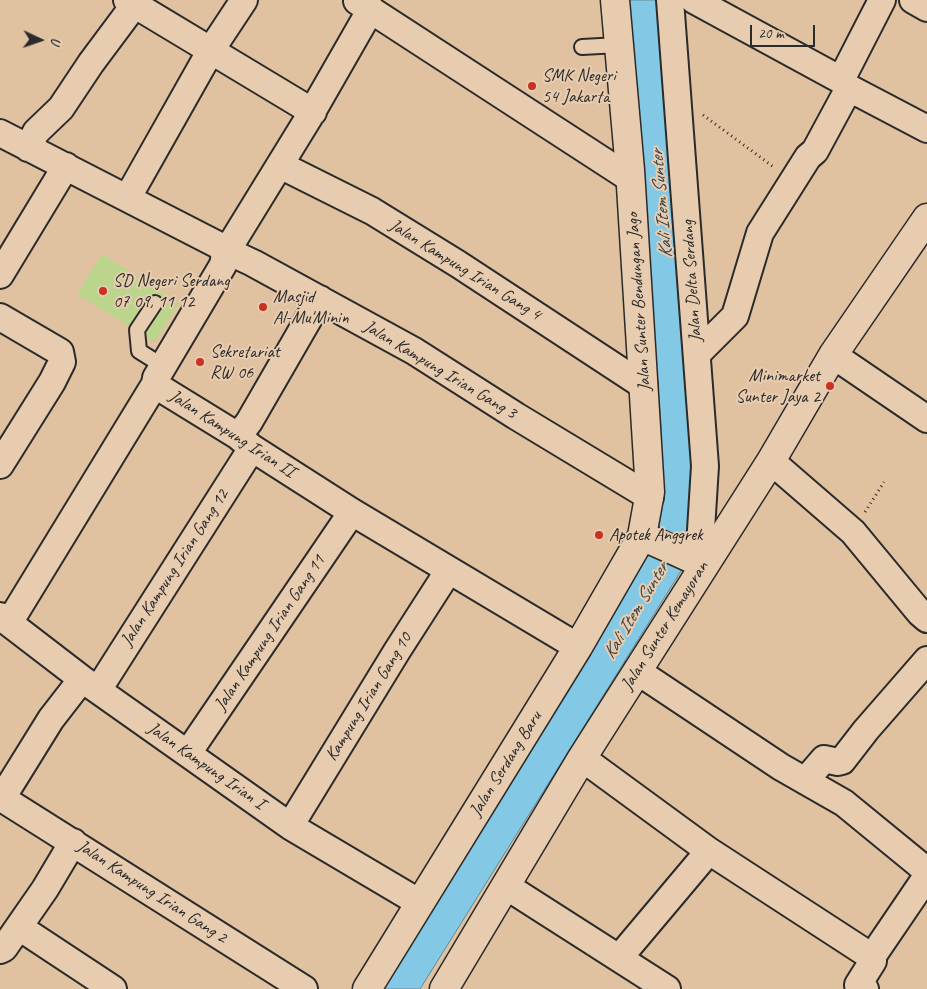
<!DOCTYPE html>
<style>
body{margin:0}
#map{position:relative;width:927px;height:989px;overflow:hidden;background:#e0c2a1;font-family:Caveat,sans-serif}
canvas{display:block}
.north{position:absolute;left:15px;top:15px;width:50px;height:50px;-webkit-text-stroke:4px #e8ccaf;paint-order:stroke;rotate:93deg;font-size:14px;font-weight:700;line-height:20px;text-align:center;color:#2b2b2b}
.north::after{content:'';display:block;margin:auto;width:18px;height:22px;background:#2b2b2b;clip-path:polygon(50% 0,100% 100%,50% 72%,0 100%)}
.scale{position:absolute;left:750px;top:25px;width:65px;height:22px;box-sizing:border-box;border:2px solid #2b2b2b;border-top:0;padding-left:6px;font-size:15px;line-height:18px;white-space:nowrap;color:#2b2b2b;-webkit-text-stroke:4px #e8ccaf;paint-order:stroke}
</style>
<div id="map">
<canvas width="927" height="989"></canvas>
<div class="north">U</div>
<div class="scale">20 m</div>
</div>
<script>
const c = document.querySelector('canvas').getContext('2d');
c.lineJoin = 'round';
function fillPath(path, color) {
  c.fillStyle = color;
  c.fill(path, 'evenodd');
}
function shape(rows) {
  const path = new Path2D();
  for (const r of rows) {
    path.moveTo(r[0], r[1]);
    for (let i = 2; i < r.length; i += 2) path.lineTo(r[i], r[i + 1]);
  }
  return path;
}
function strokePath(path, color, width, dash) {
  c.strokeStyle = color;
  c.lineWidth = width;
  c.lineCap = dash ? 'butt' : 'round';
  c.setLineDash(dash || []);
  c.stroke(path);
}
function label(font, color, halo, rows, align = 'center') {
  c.font = font + ' Caveat,sans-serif';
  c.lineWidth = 4;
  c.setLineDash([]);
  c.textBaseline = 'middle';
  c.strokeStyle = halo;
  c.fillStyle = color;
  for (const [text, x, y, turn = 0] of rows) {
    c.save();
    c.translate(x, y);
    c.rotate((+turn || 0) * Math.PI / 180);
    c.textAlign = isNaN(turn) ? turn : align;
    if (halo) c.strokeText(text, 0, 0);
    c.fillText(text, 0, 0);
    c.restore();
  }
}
const green = shape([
 [102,254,179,303,155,342,77,294]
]);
const water = shape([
 [625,0,663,0,696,369,691,555,420,989,378,989,514,775,659,536,661,425,641,169,625,0]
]);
const path = shape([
 [703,115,775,168],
 [865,512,884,482]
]);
const lane = shape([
 [582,47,619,45],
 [155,303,137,330,139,351,163,366]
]);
const street = shape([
 [127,0,313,112],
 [670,0,705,466,699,562],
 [694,0,841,80],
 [913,0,927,8],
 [357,1,631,179],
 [371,9,308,119,225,254,238,256,253,263,414,351,516,416,650,497],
 [849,88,927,129],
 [0,133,220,246,225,254,223,265,156,378,155,384,160,388,238,436,252,448,352,512,578,647],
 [28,148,36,132,61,108,91,63,135,4],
 [280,165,372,211,458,264,644,386],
 [128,197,211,50,244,0],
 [0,275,66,166],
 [0,317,60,352,62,362,52,382,0,465],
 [697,354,735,316,760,233,808,157,815,151,849,88,841,80,882,0],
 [833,355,927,419],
 [238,436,249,422,320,299],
 [771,461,853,532,920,613,927,619],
 [0,616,82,679,290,826,420,903],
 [9,623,155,384],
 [637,671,781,767,844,803,927,871],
 [98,690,252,448],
 [188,753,352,512],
 [582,758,709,851,872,957,873,961,858,985,865,989],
 [805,781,824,759,838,762,842,761,866,730,927,660],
 [0,797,304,989],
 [2,798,51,719,82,679],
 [290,826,397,651,449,570],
 [506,886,667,989],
 [19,927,113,989],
 [0,950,4,948,45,889,73,842],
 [872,957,927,876],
 [619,958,709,851]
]);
const secondary = shape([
 [642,536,704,564],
 [367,989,578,647,642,536,650,492,630,170,615,0],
 [444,989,582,758,771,461,833,355,927,218]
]);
const markers = [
 [532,86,5,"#c8321e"],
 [103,291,5,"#c8321e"],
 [263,307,5,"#c8321e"],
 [200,362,5,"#c8321e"],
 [830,386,5,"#c8321e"],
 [599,535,5,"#c8321e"]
];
const poiNames = [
 ["SMK Negeri",542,76],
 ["54 Jakarta",542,97],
 ["SD Negeri Serdang",113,281],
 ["07 09, 11 12",113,302],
 ["Masjid",273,297],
 ["Al-Mu'Minin",273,318],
 ["Sekretariat",210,352],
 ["RW 06",210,373],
 ["Minimarket",820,376,"right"],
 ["Sunter Jaya 2",820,397,"right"],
 ["Apotek Anggrek",609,535]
];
const streetNames = [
 ["Jalan Kampung Irian Gang 4",465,270,32],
 ["Jalan Delta Serdang",692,281,-94],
 ["Jalan Sunter Bendungan Jago",639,302,-94],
 ["Jalan Kampung Irian Gang 3",440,370,31],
 ["Jalan Kampung Irian II",232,434,33],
 ["Jalan Kampung Irian Gang 12",175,568,-57],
 ["Jalan Sunter Kemayoran",665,626,-58],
 ["Jalan Kampung Irian Gang 11",270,633,-56],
 ["Kampung Irian Gang 10",369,697,-58],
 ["Jalan Serdang Baru",506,764,-58],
 ["Jalan Kampung Irian I",206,766,35],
 ["Jalan Kampung Irian Gang 2",152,892,33]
];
const waterNames = [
 ["Kali Item Sunter",662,204,-95],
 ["Kali Item Sunter",636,611,-59]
];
fillPath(green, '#bbd58c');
fillPath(water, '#83c8e4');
strokePath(water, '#60899a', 1);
strokePath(lane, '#2b2b2b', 18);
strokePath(street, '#2b2b2b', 30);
strokePath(secondary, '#2b2b2b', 31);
strokePath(path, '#2b2b2b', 3, [1, 4]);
strokePath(lane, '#e8ccaf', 14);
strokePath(street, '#e8ccaf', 26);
strokePath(secondary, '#e8ccaf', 28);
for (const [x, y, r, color] of markers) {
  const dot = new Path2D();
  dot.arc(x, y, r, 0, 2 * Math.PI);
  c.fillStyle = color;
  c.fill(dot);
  strokePath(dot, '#e8ccaf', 2);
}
label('18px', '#2b2b2b', '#e8ccaf', poiNames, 'left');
label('18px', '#2b2b2b', '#e8ccaf', streetNames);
label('italic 19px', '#384347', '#e8ccaf', waterNames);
</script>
